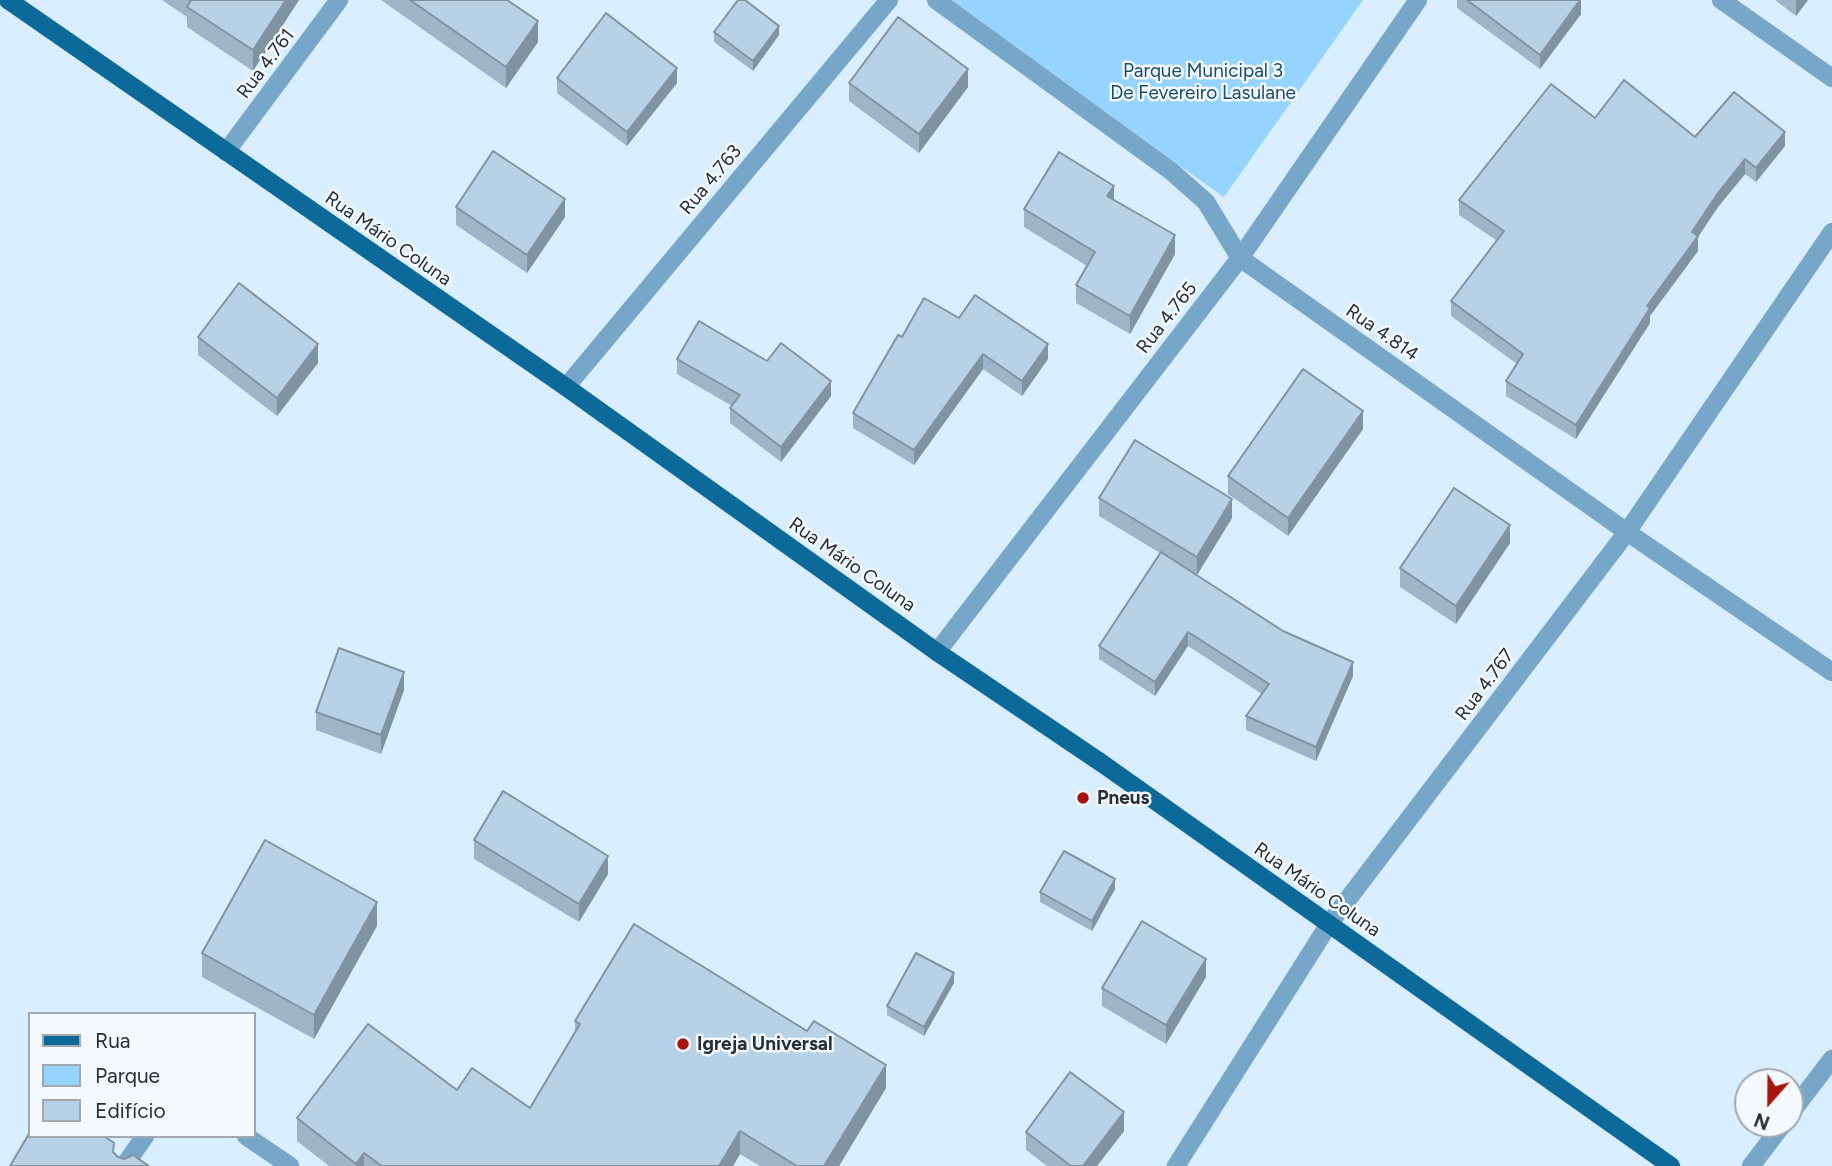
<!DOCTYPE html>
<meta charset="utf-8">
<style>
body{margin:0}
#map{position:relative;width:1832px;height:1166px;overflow:hidden;background:#d9efff;font-family:Figtree,sans-serif}
canvas{display:block}
.legend{position:absolute;left:28px;top:1012px;width:228px;height:126px;box-sizing:border-box;background:#f4f9fd;border:2px solid #a1a8ae;margin:0;padding:9px 12px;list-style:none;font-size:21px;color:#252f37}
.legend li{display:flex;align-items:center;gap:14px;height:35px}
.legend b{width:35px;border:2px solid #a1a8ae}
.north{position:absolute;left:1734px;top:1068px;width:70px;height:70px;box-sizing:border-box;background:#f4f9fd;border:2px solid #a1a8ae;border-radius:50%;rotate:201deg;font-size:19px;font-weight:700;line-height:28px;text-align:center;color:#252f37}
.north::after{content:'';display:block;margin:auto;width:24px;height:32px;background:#a8150c;clip-path:polygon(50% 0,100% 100%,50% 72%,0 100%)}
</style>
<div id="map">
<canvas width="1832" height="1166"></canvas>
<ul class="legend">
<li><b style="height:9px;background:#0c6a9b"></b>Rua</li>
<li><b style="height:19px;background:#95d4ff"></b>Parque</li>
<li><b style="height:19px;background:#b7d2e6"></b>Edifício</li>
</ul>
<div class="north">N</div>
</div>
<script>
const c = document.querySelector('canvas').getContext('2d');
c.lineJoin = 'round';
function fillPath(path, color) {
  c.fillStyle = color;
  c.fill(path, 'evenodd');
}
function shape(rows) {
  const path = new Path2D();
  for (const r of rows) {
    path.moveTo(r[0], r[1]);
    for (let i = 2; i < r.length; i += 2) path.lineTo(r[i], r[i + 1]);
  }
  return path;
}
function strokePath(path, color, width, dash) {
  c.strokeStyle = color;
  c.lineWidth = width;
  c.lineCap = dash ? 'butt' : 'round';
  c.setLineDash(dash || []);
  c.stroke(path);
}
function label(font, color, halo, rows, align = 'center') {
  c.font = font + ' Figtree,sans-serif';
  c.lineWidth = 5;
  c.setLineDash([]);
  c.textBaseline = 'middle';
  c.strokeStyle = halo;
  c.fillStyle = color;
  for (const [text, x, y, turn = 0] of rows) {
    c.save();
    c.translate(x, y);
    c.rotate((+turn || 0) * Math.PI / 180);
    c.textAlign = isNaN(turn) ? turn : align;
    if (halo) c.strokeText(text, 0, 0);
    c.fillText(text, 0, 0);
    c.restore();
  }
}
const green = shape([
 [945,0,1363,0,1224,197]
]);
const minor = shape([
 [936,0,1171,171,1206,202,1240,258,1627,532,1832,672],
 [1721,0,1832,78],
 [226,152,339,0],
 [566,387,889,0],
 [937,652,1240,258,1418,0],
 [1790,1114,1832,1059],
 [246,1136,290,1166],
 [124,1166,145,1136],
 [1176,1166,1329,924,1627,532,1832,232],
 [1751,1166,1783,1124]
]);
const major = shape([
 [8,0,566,387,937,652,1103,764,1671,1166]
]);
const wall = shape([
 [162,0,299,0,253,71,187,27,187,17],
 [381,0,507,0,538,42,506,88],
 [1457,0,1581,0,1581,14,1540,69,1457,8],
 [1775,0,1808,0,1796,16],
 [714,32,779,35,753,71,714,42],
 [557,78,677,83,627,146,557,93],
 [849,83,968,87,919,153,849,101],
 [1595,118,1695,137,1785,146,1756,182,1745,174,1718,207,1698,237,1698,251,1650,316,1650,323,1576,439,1506,396,1506,381,1517,364,1451,316,1451,301,1496,240,1459,215,1459,200],
 [1114,200,1175,254,1130,334,1076,303,1076,285,1087,266,1024,227,1024,209],
 [456,207,565,217,527,273,456,225],
 [959,318,1048,359,1022,396,983,369,914,465,853,428,853,413,902,337],
 [198,337,318,363,277,416,198,355],
 [677,359,831,396,781,462,730,423,730,408,732,406,677,374],
 [1363,429,1288,536,1228,494,1228,476],
 [1099,498,1232,518,1197,575,1353,676,1316,761,1246,730,1246,716,1262,694,1188,646,1155,696,1099,659,1099,646,1160,553,1099,516],
 [1510,543,1456,624,1400,587,1400,568],
 [404,690,381,754,316,730,316,712],
 [474,840,608,874,579,922,474,859],
 [1115,889,1092,931,1040,902,1040,892],
 [377,926,314,1039,202,977,202,953],
 [1206,977,1166,1044,1102,1006,1102,988],
 [954,983,924,1036,887,1015,887,1006],
 [575,1021,886,1088,839,1166,760,1166,740,1154,733,1166,329,1166,297,1141,297,1118,457,1090,530,1108,575,1033],
 [1124,1131,1097,1166,1047,1166,1026,1150,1026,1132]
]);
const shadedWall = shape([
 [286,0,299,0,253,71,253,50],
 [1581,0,1581,14,1540,69,1540,55],
 [1796,0,1808,0,1796,16],
 [538,21,538,42,506,88,506,67],
 [779,26,779,35,753,71,753,61],
 [677,68,677,83,627,146,627,132],
 [968,69,968,87,919,153,919,134],
 [1785,132,1785,146,1756,182,1756,168],
 [1745,159,1745,174,1718,207,1698,237,1698,251,1650,316,1650,323,1576,439,1576,425,1692,232,1718,193],
 [1114,186,1114,204,1107,196],
 [565,199,565,217,527,273,527,255],
 [1175,235,1175,254,1130,334,1130,316],
 [318,344,318,363,277,416,277,398],
 [1048,344,1048,359,1022,396,1022,381],
 [983,354,983,369,914,465,914,450],
 [831,381,831,396,781,462,781,447],
 [1363,411,1363,429,1288,536,1288,518],
 [1232,499,1232,518,1197,575,1197,557],
 [1510,525,1510,543,1456,624,1456,606],
 [1188,632,1188,646,1155,696,1155,682],
 [1353,662,1353,676,1316,761,1316,747],
 [404,672,404,690,381,754,381,735],
 [608,856,608,874,579,922,579,904],
 [1115,879,1115,889,1092,931,1092,921],
 [377,902,377,926,314,1039,314,1015],
 [1206,959,1206,977,1166,1044,1166,1025],
 [954,973,954,983,924,1036,924,1027],
 [886,1065,886,1088,839,1166,824,1166],
 [1124,1112,1124,1131,1097,1166,1083,1166],
 [740,1131,740,1154,733,1166,719,1166],
 [364,1153,364,1166,356,1166,356,1164]
]);
const building = shape([
 [191,0,286,0,253,50,187,7,191,0],
 [410,0,507,0,538,21,506,67,410,0],
 [738,0,745,0,779,26,753,61,714,32,738,0],
 [1467,0,1580,0,1540,55,1467,0],
 [606,13,677,68,627,132,557,78,606,13],
 [898,17,968,69,919,134,849,83,898,17],
 [1624,80,1695,137,1734,92,1785,132,1756,168,1745,159,1718,193,1692,232,1698,236,1647,306,1650,308,1576,425,1506,381,1523,354,1451,301,1504,231,1459,200,1551,84,1595,118,1624,80],
 [493,151,565,199,527,255,456,207,493,151],
 [1059,152,1114,186,1107,196,1175,235,1130,316,1076,285,1095,252,1024,209,1059,152],
 [239,283,318,344,277,398,198,337,239,283],
 [975,295,1048,344,1022,381,983,354,914,450,853,413,898,335,902,337,924,298,959,318,975,295],
 [699,321,767,361,781,343,831,381,781,447,730,408,740,395,677,359,699,321],
 [1303,369,1363,411,1288,518,1228,476,1303,369],
 [1135,440,1232,499,1197,557,1099,498,1135,440],
 [1454,488,1510,525,1456,606,1400,568,1454,488],
 [1161,552,1283,631,1353,662,1316,747,1246,716,1269,684,1188,632,1155,682,1099,646,1161,552],
 [339,648,404,672,381,735,316,712,339,648],
 [503,791,608,856,579,904,474,840,503,791],
 [265,840,377,902,314,1015,202,953,265,840],
 [1064,851,1115,879,1092,921,1040,892,1064,851],
 [1142,921,1206,959,1166,1025,1102,988,1142,921],
 [634,924,807,1031,814,1021,886,1065,824,1166,797,1166,740,1131,719,1166,382,1166,364,1153,356,1164,297,1118,368,1024,457,1090,472,1068,530,1108,580,1024,575,1021,634,924],
 [916,953,954,973,924,1027,887,1006,916,953],
 [1070,1072,1124,1112,1083,1166,1071,1166,1026,1132,1070,1072],
 [30,1132,30,1136,104,1136,114,1143,113,1152,118,1157,124,1159,133,1155,149,1166,10,1166,30,1132]
]);
const markers = [
 [1083,798,7,"#a8150c"],
 [683,1044,7,"#a8150c"]
];
const streetNames = [
 ["Rua 4.761",266,64,-53],
 ["Rua 4.763",711,180,-50],
 ["Rua Mário Coluna",388,239,35],
 ["Rua 4.765",1167,318,-52],
 ["Rua 4.814",1382,333,35],
 ["Rua Mário Coluna",852,565,35],
 ["Rua 4.767",1485,685,-53],
 ["Rua Mário Coluna",1317,890,35]
];
const parkNames = [
 ["Parque Municipal 3",1203,71],
 ["De Fevereiro Lasulane",1203,93]
];
const poiNames = [
 ["Pneus",1097,798],
 ["Igreja Universal",697,1044]
];
fillPath(green, '#95d4ff');
strokePath(minor, '#b9ccdb', 19);
strokePath(major, '#b9ccdb', 19);
strokePath(minor, '#76a7c9', 18);
strokePath(major, '#0c6a9b', 18);
fillPath(wall, '#9db5c6');
fillPath(shadedWall, '#8093a1');
fillPath(building, '#b7d2e6');
strokePath(building, '#8093a1', 2);
for (const [x, y, r, color] of markers) {
  const dot = new Path2D();
  dot.arc(x, y, r, 0, 2 * Math.PI);
  c.fillStyle = color;
  c.fill(dot);
  strokePath(dot, '#f4f9fd', 2.5);
}
label('19px', '#252f37', '#f4f9fd', streetNames);
label('19px', '#154d6e', '#f4f9fd', parkNames);
label('bold 19px', '#252f37', '#f4f9fd', poiNames, 'left');
</script>
